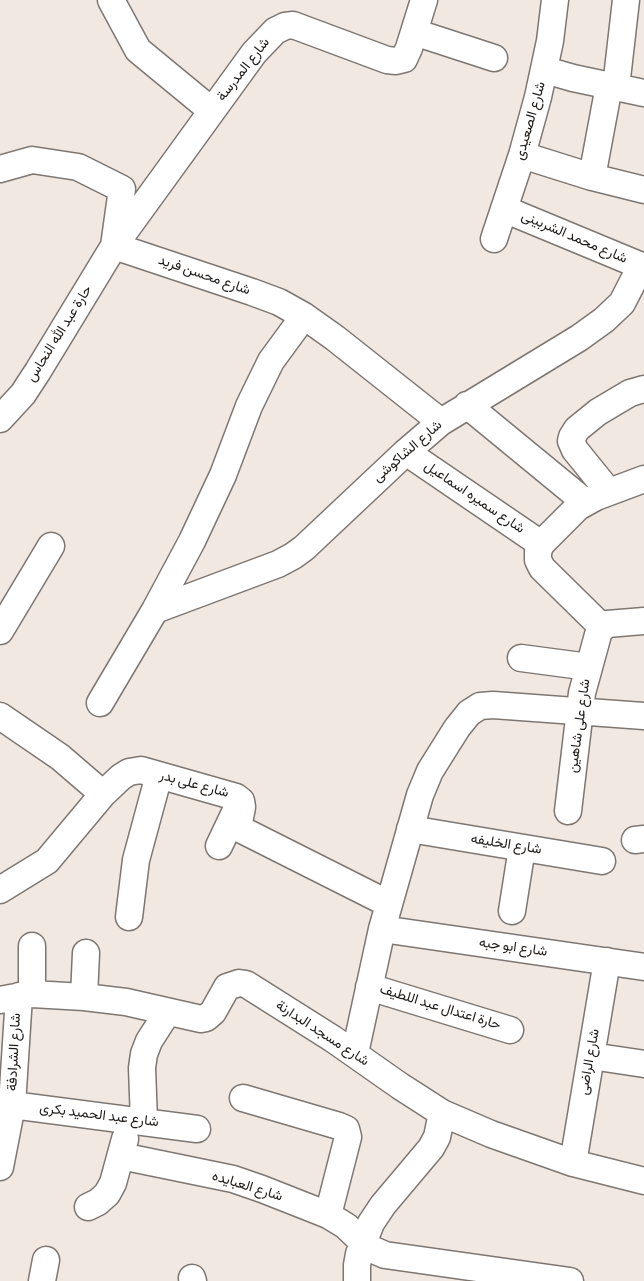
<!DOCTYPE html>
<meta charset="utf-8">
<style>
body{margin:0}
canvas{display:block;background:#f1e8e2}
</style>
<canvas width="644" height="1281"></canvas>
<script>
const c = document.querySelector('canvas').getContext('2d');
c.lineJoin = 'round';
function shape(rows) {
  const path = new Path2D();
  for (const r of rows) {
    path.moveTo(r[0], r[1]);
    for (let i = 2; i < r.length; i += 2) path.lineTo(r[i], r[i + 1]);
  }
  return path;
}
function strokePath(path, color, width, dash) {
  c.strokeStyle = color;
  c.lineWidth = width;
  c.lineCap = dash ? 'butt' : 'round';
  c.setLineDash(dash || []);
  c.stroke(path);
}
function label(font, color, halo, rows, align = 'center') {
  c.font = font + ' "Source Sans 3",Vazirmatn,sans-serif';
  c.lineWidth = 4;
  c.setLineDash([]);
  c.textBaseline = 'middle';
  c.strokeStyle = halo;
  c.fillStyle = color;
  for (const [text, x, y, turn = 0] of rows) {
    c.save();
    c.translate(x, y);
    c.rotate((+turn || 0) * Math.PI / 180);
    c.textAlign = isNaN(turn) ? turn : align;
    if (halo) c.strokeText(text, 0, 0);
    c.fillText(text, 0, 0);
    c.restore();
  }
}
const minor = shape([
 [111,0,138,50,212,111],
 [414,32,494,58],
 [545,70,573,78,644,93],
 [616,87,626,0],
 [522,155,592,177,644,190],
 [0,169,32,160,78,167,122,189,114,246,252,292,279,302,304,316,335,338,441,422],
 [592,177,609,86],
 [504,209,644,267],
 [494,239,522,155,538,97,550,41,555,0],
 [467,405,585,502],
 [0,419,23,394,38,371,114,246,254,53,275,31,285,26,293,25,387,60,396,61,404,59,409,48,424,0],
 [406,452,541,544],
 [609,492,575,450,571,441,572,437,577,429,598,412,630,393,644,389],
 [155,610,278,564,293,556,304,548,406,452,441,422,579,338,604,320,622,303,641,266],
 [602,627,542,568,538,560,538,552,541,544,578,507,596,497,644,479],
 [0,631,51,546],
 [521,658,589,667],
 [100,703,155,610,192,541,223,475,249,406,271,361,304,316],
 [0,716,60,757,103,794],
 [568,811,582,693,599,631,607,624,644,621],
 [410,829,602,861],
 [635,840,644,839],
 [219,846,239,804],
 [0,890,47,861,103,794,121,777,129,772,141,770,236,797,241,801,242,807,239,823,240,828,244,831,389,904],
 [512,911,522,848],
 [129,917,136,860,159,775],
 [382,929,644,967],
 [369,987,510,1030],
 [32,994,32,946],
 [84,997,86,953],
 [0,1000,32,994,84,997,126,1002,201,1019,206,1018,213,1012,227,987,239,983,246,984,333,1039,400,1086,442,1113,491,1134,573,1163,644,1181],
 [355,1053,382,929,420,795,430,771,457,728,469,713,480,706,493,705,644,716],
 [591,1056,644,1064],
 [243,1098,339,1126,346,1129,348,1137,328,1215],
 [0,1105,12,1105,197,1129],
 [144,1121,142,1068,144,1054,149,1041,167,1013],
 [121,1156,233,1179,262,1189,328,1215,346,1226,369,1248,385,1255,570,1281],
 [573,1163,607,961],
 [0,1167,12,1105,19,996],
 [88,1207,98,1202,107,1194,113,1183,125,1139],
 [192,1278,193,1281],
 [42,1281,46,1260],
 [357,1281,357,1265,359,1254,371,1223,383,1205,431,1148,437,1137,442,1113]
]);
const streetNames = [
 ["شارع المدرسة",244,70,-52],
 ["شارع الصعيدى",531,121,-74],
 ["شارع محمد الشربينى",574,238,23],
 ["شارع محسن فريد",204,276,19],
 ["حارة عبد الله النحاس",60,334,-58],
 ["شارع الشاكوشى",408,452,-41],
 ["شارع سميره اسماعيل",474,498,34],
 ["شارع على شاهين",580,726,-82],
 ["شارع على بدر",194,785,15],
 ["شارع الخليفه",506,845,9],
 ["شارع ابو جبه",513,948,8],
 ["حارة اعتدال عبد اللطيف",440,1008,17],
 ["شارع مسجد البدارنة",322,1034,33],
 ["شارع الشرادفة",15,1052,-87],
 ["شارع الراضى",590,1062,-80],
 ["شارع عبد الحميد بكرى",99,1116,7],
 ["شارع العبايده",247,1187,17]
];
strokePath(minor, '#7e7671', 29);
strokePath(minor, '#fff', 26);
label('14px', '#1d1a18', '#fff', streetNames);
</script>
